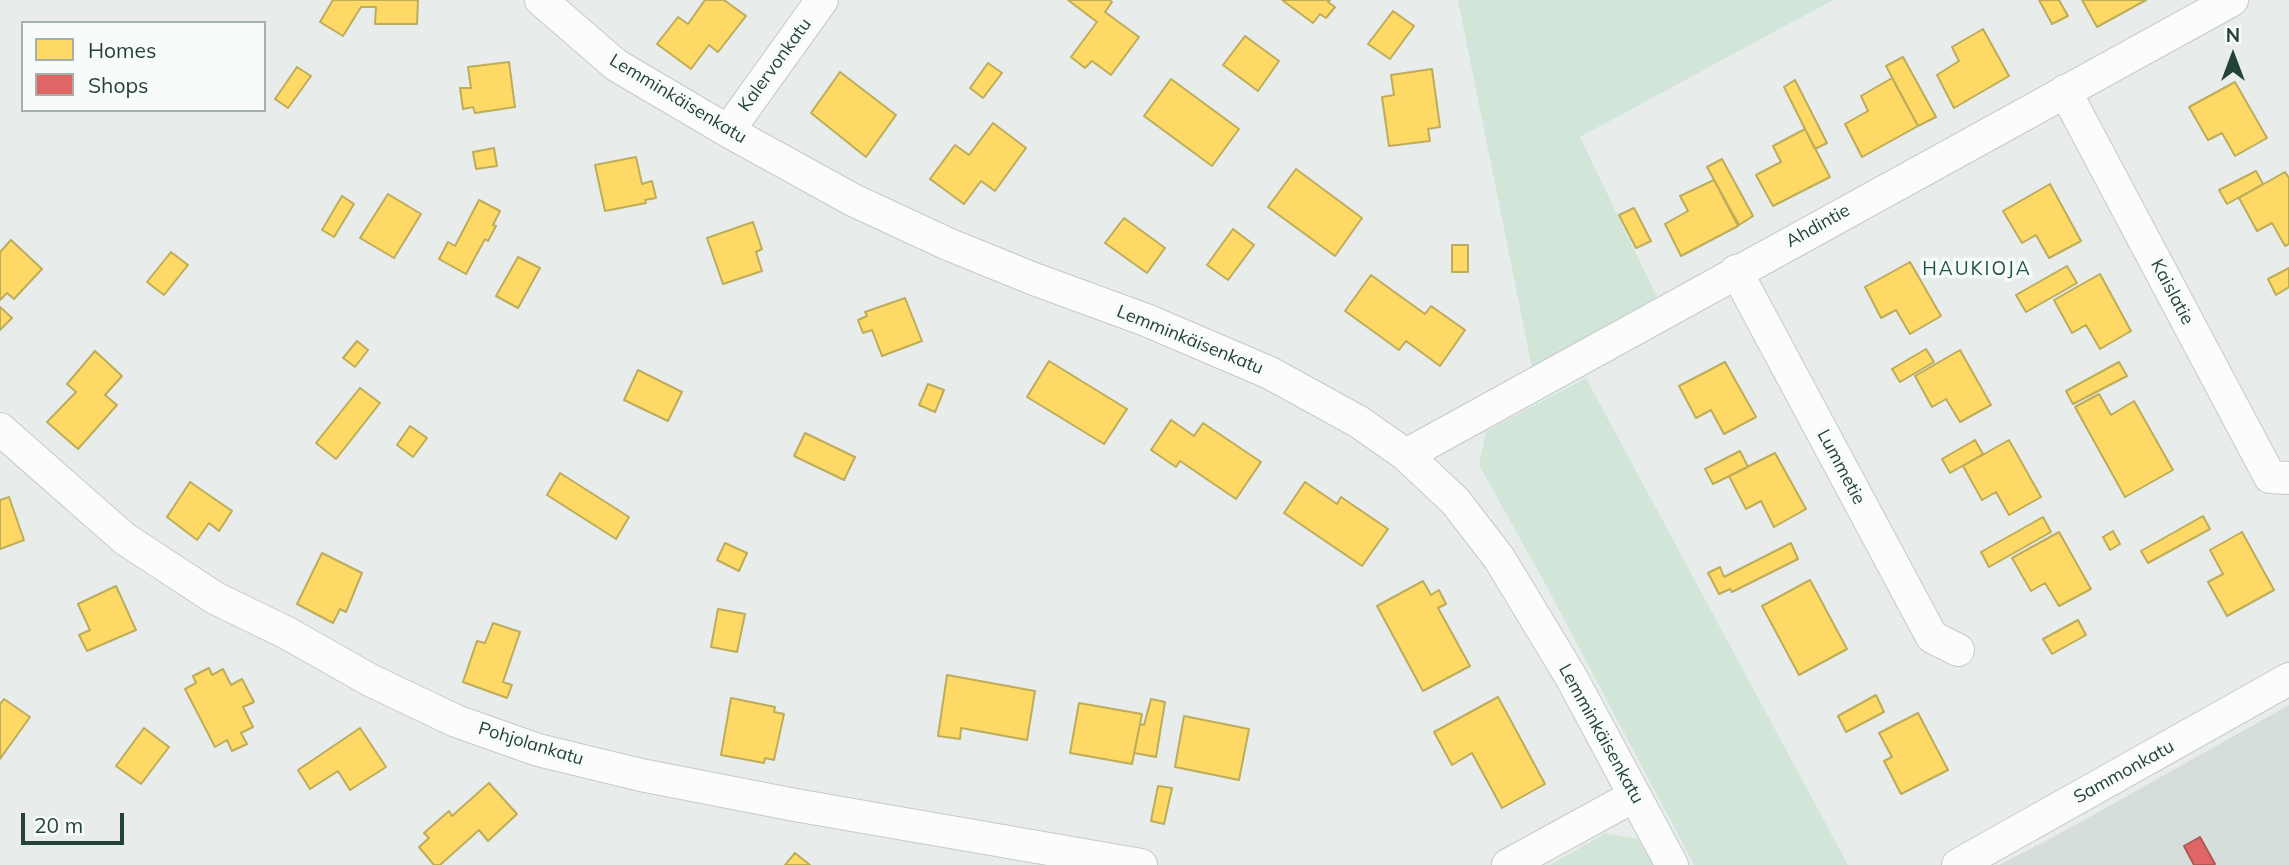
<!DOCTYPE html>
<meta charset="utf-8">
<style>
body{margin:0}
#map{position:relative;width:2289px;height:865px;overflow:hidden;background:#e8edeb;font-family:Mulish,sans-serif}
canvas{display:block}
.legend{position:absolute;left:21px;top:21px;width:245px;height:91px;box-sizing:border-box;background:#f7fbf9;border:2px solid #a3b1ad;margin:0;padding:9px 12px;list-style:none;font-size:21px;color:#24423a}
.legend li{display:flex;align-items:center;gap:14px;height:35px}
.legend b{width:35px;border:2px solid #a3b1ad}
.north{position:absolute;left:2198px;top:21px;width:70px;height:70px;-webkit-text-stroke:5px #f7fbf9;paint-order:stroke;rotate:0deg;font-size:19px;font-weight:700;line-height:28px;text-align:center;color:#24423a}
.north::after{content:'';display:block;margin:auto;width:24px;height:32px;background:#24423a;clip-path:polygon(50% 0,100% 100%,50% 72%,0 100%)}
.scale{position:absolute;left:21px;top:813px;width:103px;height:32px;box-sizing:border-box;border:4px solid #24423a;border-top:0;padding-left:9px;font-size:21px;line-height:24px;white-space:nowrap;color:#24423a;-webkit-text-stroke:5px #f7fbf9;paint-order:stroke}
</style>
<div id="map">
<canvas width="2289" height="865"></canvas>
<ul class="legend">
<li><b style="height:19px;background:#ffd966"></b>Homes</li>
<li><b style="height:19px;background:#e06666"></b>Shops</li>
</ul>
<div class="north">N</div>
<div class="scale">20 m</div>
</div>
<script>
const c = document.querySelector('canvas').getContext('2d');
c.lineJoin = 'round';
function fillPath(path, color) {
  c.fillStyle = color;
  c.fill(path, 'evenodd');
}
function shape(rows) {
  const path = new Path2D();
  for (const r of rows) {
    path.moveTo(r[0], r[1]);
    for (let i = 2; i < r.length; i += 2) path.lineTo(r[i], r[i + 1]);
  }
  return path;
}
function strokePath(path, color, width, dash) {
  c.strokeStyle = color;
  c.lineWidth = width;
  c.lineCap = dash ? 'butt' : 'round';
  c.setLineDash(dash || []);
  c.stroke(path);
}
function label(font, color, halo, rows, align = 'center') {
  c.font = font + ' Mulish,sans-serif';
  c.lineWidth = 7;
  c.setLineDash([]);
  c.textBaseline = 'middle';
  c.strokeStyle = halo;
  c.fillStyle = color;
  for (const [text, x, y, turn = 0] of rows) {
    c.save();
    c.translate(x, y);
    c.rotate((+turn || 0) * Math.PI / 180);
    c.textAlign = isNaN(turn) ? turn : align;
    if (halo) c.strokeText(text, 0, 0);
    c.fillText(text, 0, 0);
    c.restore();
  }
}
const built = shape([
 [2289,705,2289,865,1999,865,2059,834]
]);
const green = shape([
 [1458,0,1833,0,1580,137,1657,297,1532,368],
 [1586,378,1848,865,1694,865,1547,587,1479,465,1486,431],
 [1606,833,1638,839,1653,865,1550,865]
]);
const homes = shape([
 [333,0,418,0,417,24,375,24,376,7,361,7,343,36,320,22,333,0],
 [705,0,724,0,746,16,718,52,709,45,691,69,657,44,678,17,688,24,705,0],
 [1068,0,1109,0,1112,2,1105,12,1139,37,1111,75,1092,61,1085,68,1071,57,1097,22,1068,0],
 [1282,0,1330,0,1328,2,1335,7,1326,18,1320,14,1313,23,1282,0],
 [2039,0,2059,0,2068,16,2052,24,2039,0],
 [2082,0,2146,0,2097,27,2082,0],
 [1393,11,1414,26,1390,59,1368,44,1393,11],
 [1983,29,2009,76,1954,108,1937,75,1959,61,1952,47,1983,29],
 [1245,36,1279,61,1258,91,1223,65,1245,36],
 [1903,57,1936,117,1918,126,1886,66,1903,57],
 [509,62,515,107,475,113,473,107,463,109,460,88,471,88,468,67,509,62],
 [988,63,1002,73,983,98,970,88,988,63],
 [297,67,311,76,288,108,275,99,297,67],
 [1432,69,1440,127,1428,129,1430,141,1389,146,1382,97,1394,95,1391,75,1432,69],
 [840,72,896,115,866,157,811,113,840,72],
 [1892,78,1918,126,1862,157,1845,124,1868,111,1861,96,1892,78],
 [1171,79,1239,129,1212,166,1144,116,1171,79],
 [1795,80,1827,143,1815,149,1784,87,1795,80],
 [2235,82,2267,138,2235,156,2222,133,2208,140,2189,107,2235,82],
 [993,123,1026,148,995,191,981,181,964,204,930,179,955,145,969,155,993,123],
 [1805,129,1830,177,1773,206,1756,175,1781,162,1773,146,1805,129],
 [494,148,497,166,476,169,473,152,494,148],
 [636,157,642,184,652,181,656,198,645,200,646,203,605,211,595,165,636,157],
 [1722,159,1753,216,1739,225,1707,167,1722,159],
 [1296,169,1362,218,1335,256,1268,207,1296,169],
 [2256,171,2263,184,2227,204,2219,190,2256,171],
 [2285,172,2289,178,2289,244,2285,246,2272,223,2257,231,2239,198,2285,172],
 [1714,180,1738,226,1681,256,1665,224,1688,211,1680,196,1714,180],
 [2050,184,2081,241,2049,258,2036,235,2022,243,2003,211,2050,184],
 [388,194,421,214,394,258,360,238,388,194],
 [342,196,354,204,334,237,322,230,342,196],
 [479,200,500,211,493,225,496,226,488,241,485,239,466,274,439,259,448,242,455,246,479,200],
 [1634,208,1651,241,1636,248,1619,215,1634,208],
 [1124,218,1165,248,1147,273,1105,243,1124,218],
 [753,222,762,249,756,252,762,271,723,284,707,238,753,222],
 [1233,229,1254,245,1228,280,1207,265,1233,229],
 [11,240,42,269,14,299,7,293,0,300,0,252,11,240],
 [1452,245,1468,245,1468,272,1452,272,1452,245],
 [171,252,188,265,164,295,147,282,171,252],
 [518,257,540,268,518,308,496,296,518,257],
 [1910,262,1941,316,1910,334,1896,310,1881,318,1865,287,1910,262],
 [2067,266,2077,283,2026,312,2016,295,2067,266],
 [2289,268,2289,287,2276,295,2268,279,2289,268],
 [2100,274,2131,331,2100,349,2086,325,2072,333,2054,300,2100,274],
 [1371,275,1425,314,1431,306,1465,330,1440,366,1406,341,1399,350,1345,311,1371,275],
 [905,298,922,341,882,356,872,330,863,333,858,320,867,316,865,312,905,298],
 [0,307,12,318,0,330,0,307],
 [357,341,368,350,355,367,343,358,357,341],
 [1926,349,1934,362,1900,382,1892,369,1926,349],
 [1960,350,1991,405,1960,422,1946,399,1932,407,1915,376,1960,350],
 [95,351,122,376,105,395,117,405,78,449,47,422,76,392,67,384,95,351],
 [1049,361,1127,409,1104,444,1027,397,1049,361],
 [1725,362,1756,417,1724,434,1711,410,1696,418,1679,386,1725,362],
 [2119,362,2127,376,2073,404,2066,391,2119,362],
 [638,370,682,392,668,421,624,400,638,370],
 [928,384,944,390,935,412,919,405,928,384],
 [360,388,380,403,336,459,316,443,360,388],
 [2099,394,2111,415,2134,401,2173,470,2125,497,2075,407,2099,394],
 [1171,420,1194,436,1203,423,1261,462,1236,499,1180,461,1176,467,1151,450,1171,420],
 [410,426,427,438,413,457,397,445,410,426],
 [805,433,855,457,844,480,794,456,805,433],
 [1975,440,1983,454,1950,473,1942,459,1975,440],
 [2009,440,2041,497,2009,515,1996,492,1982,500,1963,466,2009,440],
 [1740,451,1748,467,1713,484,1705,469,1740,451],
 [1775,453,1806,509,1774,527,1761,501,1746,509,1729,476,1775,453],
 [560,473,629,517,616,539,547,495,560,473],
 [190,482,232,511,219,531,209,523,197,540,167,517,190,482],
 [1305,482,1337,504,1341,497,1388,529,1362,566,1284,513,1305,482],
 [9,497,24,540,0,549,0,500,9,497],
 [2203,516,2210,529,2148,563,2141,551,2203,516],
 [2043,517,2051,532,1989,567,1981,552,2043,517],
 [2113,531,2120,544,2110,550,2103,537,2113,531],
 [2059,532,2091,589,2059,606,2045,583,2031,591,2012,558,2059,532],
 [2242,532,2274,590,2227,616,2208,582,2223,574,2210,550,2242,532],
 [725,543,747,553,739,571,717,560,725,543],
 [1791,543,1798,559,1732,592,1730,589,1719,594,1708,573,1720,567,1724,577,1791,543],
 [322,553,362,573,346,612,340,609,333,623,297,604,322,553],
 [1810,580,1847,649,1799,675,1762,606,1810,580],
 [1423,581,1431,595,1439,590,1446,604,1438,608,1470,666,1423,691,1377,606,1423,581],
 [116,586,136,630,87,651,79,635,90,630,78,604,116,586],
 [718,609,745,614,737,652,711,647,718,609],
 [2078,620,2086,635,2052,654,2043,639,2078,620],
 [493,623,520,632,503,682,512,685,507,698,463,682,477,641,485,643,493,623],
 [209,668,212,675,223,669,231,685,242,679,254,702,243,707,253,727,241,733,247,744,232,751,227,740,215,747,185,689,196,683,193,676,209,668],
 [947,675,1035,691,1027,740,961,728,960,739,938,736,947,675],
 [1876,695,1884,712,1846,732,1838,716,1876,695],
 [1498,697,1545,784,1502,808,1472,753,1452,765,1434,732,1498,697],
 [731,698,775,707,774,712,784,714,774,760,765,758,764,763,721,755,731,698],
 [4,699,30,717,0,759,0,704,4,699],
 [1151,699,1165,702,1156,757,1134,753,1140,724,1144,725,1151,699],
 [1079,703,1142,714,1132,764,1070,753,1079,703],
 [1918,713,1948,770,1901,794,1884,761,1892,757,1879,733,1918,713],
 [1184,716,1249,729,1239,780,1175,767,1184,716],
 [144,728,169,747,141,784,116,766,144,728],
 [360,728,386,767,350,790,338,771,310,789,298,770,360,728],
 [489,783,517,814,488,841,479,830,440,865,434,865,419,847,429,838,424,833,449,811,452,816,489,783],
 [1158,786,1172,788,1164,824,1151,821,1158,786],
 [795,853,810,865,785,865,795,853]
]);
const shops = shape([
 [2200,837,2215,864,2213,865,2194,865,2184,846,2200,837]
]);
const street = shape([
 [541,0,616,65,728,131,853,200,950,245,1034,279,1146,320,1270,373,1359,422,1406,455,1455,501,1499,558,1571,677,1672,865],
 [2065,91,2270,477,2289,478],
 [728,131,822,0],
 [1736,271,1932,637,1958,650],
 [0,429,125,539,215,598,287,633,370,680,456,721,538,750,641,775,795,805,1141,865],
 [1406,455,2232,0],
 [1508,865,1634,796],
 [1958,865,2289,679]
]);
const streetNames = [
 ["Kalervonkatu",775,65,-54],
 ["Lemminkäisenkatu",678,99,31],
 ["Ahdintie",1818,226,-29],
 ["Kaislatie",2172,292,62],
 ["Lemminkäisenkatu",1190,340,22],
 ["Lummetie",1841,467,62],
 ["Lemminkäisenkatu",1601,734,61],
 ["Pohjolankatu",531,744,17],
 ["Sammonkatu",2124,772,-29]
];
const neighbourhoodNames = [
 ["HAUKIOJA",1977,269]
];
fillPath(built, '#d6dedb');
fillPath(green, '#d1e6d8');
fillPath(homes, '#ffd966');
strokePath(homes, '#bdac59', 2);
fillPath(shops, '#e06666');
strokePath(shops, '#a85b59', 2);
strokePath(street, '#c5cac8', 34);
strokePath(street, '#fcfcfc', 32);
label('18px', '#24423a', '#f7fbf9', streetNames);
c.letterSpacing = '2px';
label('19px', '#1f5548', '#f7fbf9', neighbourhoodNames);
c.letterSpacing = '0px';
</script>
